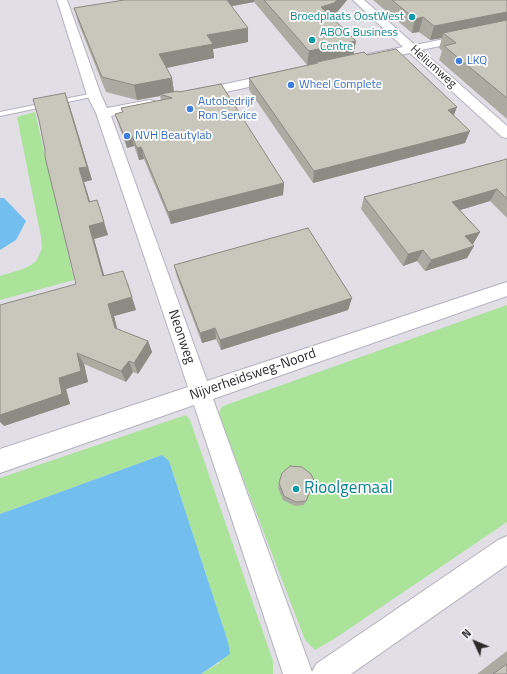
<!DOCTYPE html>
<style>
body{margin:0}
#map{position:relative;width:507px;height:674px;overflow:hidden;background:#ede8de;font-family:"Titillium Web",sans-serif}
canvas{display:block}
.north{position:absolute;left:455px;top:622px;width:40px;height:40px;-webkit-text-stroke:3px #fff;paint-order:stroke;rotate:314deg;font-size:11px;font-weight:700;line-height:16px;text-align:center;color:#2b2b2b}
.north::after{content:'';display:block;margin:auto;width:14px;height:18px;background:#2b2b2b;clip-path:polygon(50% 0,100% 100%,50% 72%,0 100%)}
</style>
<div id="map">
<canvas width="507" height="674"></canvas>
<div class="north">N</div>
</div>
<script>
const c = document.querySelector('canvas').getContext('2d');
c.lineJoin = 'round';
function fillPath(path, color) {
  c.fillStyle = color;
  c.fill(path, 'evenodd');
}
function shape(rows) {
  const path = new Path2D();
  for (const r of rows) {
    path.moveTo(r[0], r[1]);
    for (let i = 2; i < r.length; i += 2) path.lineTo(r[i], r[i + 1]);
  }
  return path;
}
function strokePath(path, color, width, dash) {
  c.strokeStyle = color;
  c.lineWidth = width;
  c.lineCap = dash ? 'butt' : 'round';
  c.setLineDash(dash || []);
  c.stroke(path);
}
function label(font, color, halo, rows, align = 'center') {
  c.font = font + ' "Titillium Web",sans-serif';
  c.lineWidth = 3.5;
  c.setLineDash([]);
  c.textBaseline = 'middle';
  c.strokeStyle = halo;
  c.fillStyle = color;
  for (const [text, x, y, turn = 0] of rows) {
    c.save();
    c.translate(x, y);
    c.rotate((+turn || 0) * Math.PI / 180);
    c.textAlign = isNaN(turn) ? turn : align;
    if (halo) c.strokeText(text, 0, 0);
    c.fillText(text, 0, 0);
    c.restore();
  }
}
const industrial = shape([
 [0,0,507,0,507,674,0,674]
]);
const green = shape([
 [35,112,74,280,0,300,0,276,23,269,31,265,37,260,42,248,41,237,17,117],
 [507,305,507,522,334,639,315,650,305,640,218,413,223,406],
 [186,415,190,420,273,661,273,674,201,674,219,663,228,642,169,461,162,455,0,514,0,478]
]);
const water = shape([
 [0,198,4,198,26,221,16,240,0,250],
 [162,455,169,461,228,642,230,654,201,674,0,674,0,514]
]);
const service = shape([
 [94,93,97,95,96,96,0,116,0,112,94,93]
]);
const minor = shape([
 [57,0,67,0,101,95,107,108,149,100,154,101,156,104,154,107,111,116,207,381,507,282,507,296,213,399,312,672,316,664,498,540,507,536,507,565,351,674,283,674,194,405,0,473,0,449,188,387,96,113,87,95,57,0],
 [353,0,364,0,415,45,507,26,507,32,421,50,507,126,507,138,502,137,410,53,372,61,368,60,366,57,368,54,403,47,353,0],
 [276,73,281,74,282,77,281,80,198,98,193,97,191,94,193,91,198,90,276,73]
]);
const wall = shape([
 [124,0,347,0,332,18,356,41,353,54,367,55,454,115,465,143,313,183,249,90,249,78,307,65,254,2,231,6,248,28,248,42,213,49,214,58,166,68,172,78,174,92,179,92,284,183,283,195,171,224,144,159,139,160,134,146,127,148,119,126,115,114,122,112,121,108,161,100,160,96,137,100,106,92,78,22,74,8],
 [373,0,507,0,507,119,439,60,442,51,439,48,442,38,430,40,419,32,412,33],
 [65,93,70,107,92,180,84,182,90,201,97,200,108,235,94,239,104,276,128,283,136,310,114,316,117,329,148,341,152,352,138,374,133,372,126,382,84,364,88,382,66,389,70,404,4,426,76,284,45,150,39,120],
 [507,159,507,218,490,201,460,210,480,232,473,244,472,244,474,246,467,258,425,271,417,261,403,266,361,209,364,197],
 [174,265,352,298,348,310,221,350,216,339,202,343,177,277],
 [279,483,316,485,314,490,309,493,304,505,295,506,283,500,278,488],
 [507,651,507,674,477,674]
]);
const shadedWall = shape([
 [222,0,254,0,254,2,222,8],
 [337,0,347,0,333,17,320,21,321,7],
 [507,12,507,25,443,33,442,38,430,40,434,26],
 [423,17,419,32,412,33,415,19],
 [248,28,248,42,213,49,214,58,161,69,159,54,207,35],
 [356,41,353,56,317,62,316,63,307,65,309,51],
 [172,78,174,93,160,94,160,96,137,100,134,85],
 [65,93,70,107,92,180,84,182,94,215,89,202,79,168],
 [457,107,452,120,448,110],
 [470,131,465,143,313,183,314,171],
 [131,134,134,146,127,148,124,135],
 [141,147,144,159,139,160,137,148],
 [284,183,283,195,171,224,168,212],
 [497,189,490,201,447,214,452,202],
 [97,200,108,235,94,239,108,289,103,276,89,226],
 [480,232,473,244,459,248,465,236],
 [474,246,467,258,425,271,431,260],
 [423,250,417,261,403,266,408,254],
 [123,271,136,310,114,316,120,340,115,328,108,304],
 [352,298,348,310,221,350,220,340],
 [215,328,216,339,202,343,200,333],
 [148,341,152,352,138,374,134,363],
 [77,353,84,364,88,382,66,389,70,404,4,426,0,422,0,415],
 [129,361,133,372,126,382,121,371],
 [316,485,314,490,309,493,304,505,311,489]
]);
const building = shape([
 [124,0,227,0,248,28,207,35,213,44,159,54,172,78,134,85,102,77,74,8,124,0],
 [264,0,337,0,334,3,321,7,356,41,309,51,264,0],
 [392,0,507,0,507,12,434,26,423,17,415,19,392,0],
 [507,20,507,98,444,46,456,43,443,33,507,20],
 [396,49,457,107,448,110,470,131,314,171,249,78,318,63,317,62,364,52,367,55,396,49],
 [221,84,284,183,168,212,141,147,137,148,131,134,124,135,115,114,123,112,121,108,172,98,160,94,178,91,179,92,221,84],
 [65,93,87,167,79,168,89,202,97,200,104,222,89,226,103,276,123,271,132,297,108,304,115,328,148,341,134,363,129,361,121,371,77,353,81,371,59,378,62,394,0,415,0,305,76,284,45,157,45,150,39,120,33,99,65,93],
 [507,159,507,199,497,189,452,202,480,232,465,236,474,246,431,260,423,250,408,254,364,197,507,159],
 [308,228,352,298,220,340,215,328,200,333,174,265,308,228],
 [290,466,302,467,311,474,316,485,311,489,306,501,296,502,284,496,279,483,282,473,290,466],
 [507,664,507,674,493,674,507,664]
]);
const markers = [
 [412,17,4,"#0f9aa8"],
 [312,40,4,"#0f9aa8"],
 [459,61,4,"#3f7fe0"],
 [291,85,4,"#3f7fe0"],
 [190,109,4,"#3f7fe0"],
 [127,136,4,"#3f7fe0"],
 [296,489,4,"#0f9aa8"]
];
const farCulturenames = [
 ["Broedplaats OostWest",404,17],
 ["ABOG Business",320,33,"left"],
 ["Centre",320,47,"left"]
];
const farShopnames = [
 ["LKQ",467,61],
 ["Wheel Complete",299,85],
 ["Autobedrijf",198,102],
 ["Ron Service",198,116],
 ["NVH Beautylab",135,136]
];
const farStreetnames = [
 ["Heliumweg",433,67,42]
];
const streetNames = [
 ["Neonweg",181,337,71],
 ["Nijverheidsweg-Noord",253,375,-19]
];
const nearCulturenames = [
 ["Rioolgemaal",304,489]
];
fillPath(industrial, '#e1dee6');
fillPath(green, '#abe39b');
fillPath(water, '#72beee');
strokePath(service, '#b1b2bf', 2);
strokePath(minor, '#b1b2bf', 2);
fillPath(service, '#fff');
fillPath(minor, '#fff');
fillPath(wall, '#adaaa2');
fillPath(shadedWall, '#8d8b84');
fillPath(building, '#c9c6bc');
strokePath(building, '#8d8b84', 1);
for (const [x, y, r, color] of markers) {
  const dot = new Path2D();
  dot.arc(x, y, r, 0, 2 * Math.PI);
  c.fillStyle = color;
  c.fill(dot);
  strokePath(dot, '#fff', 1.5);
}
label('12px', '#0d838f', '#fff', farCulturenames, 'right');
label('12px', '#366cbe', '#fff', farShopnames, 'left');
label('12px', '#2b2b2b', '#fff', farStreetnames);
label('14px', '#2b2b2b', '#fff', streetNames);
label('17px', '#0d838f', '#fff', nearCulturenames, 'left');
</script>
